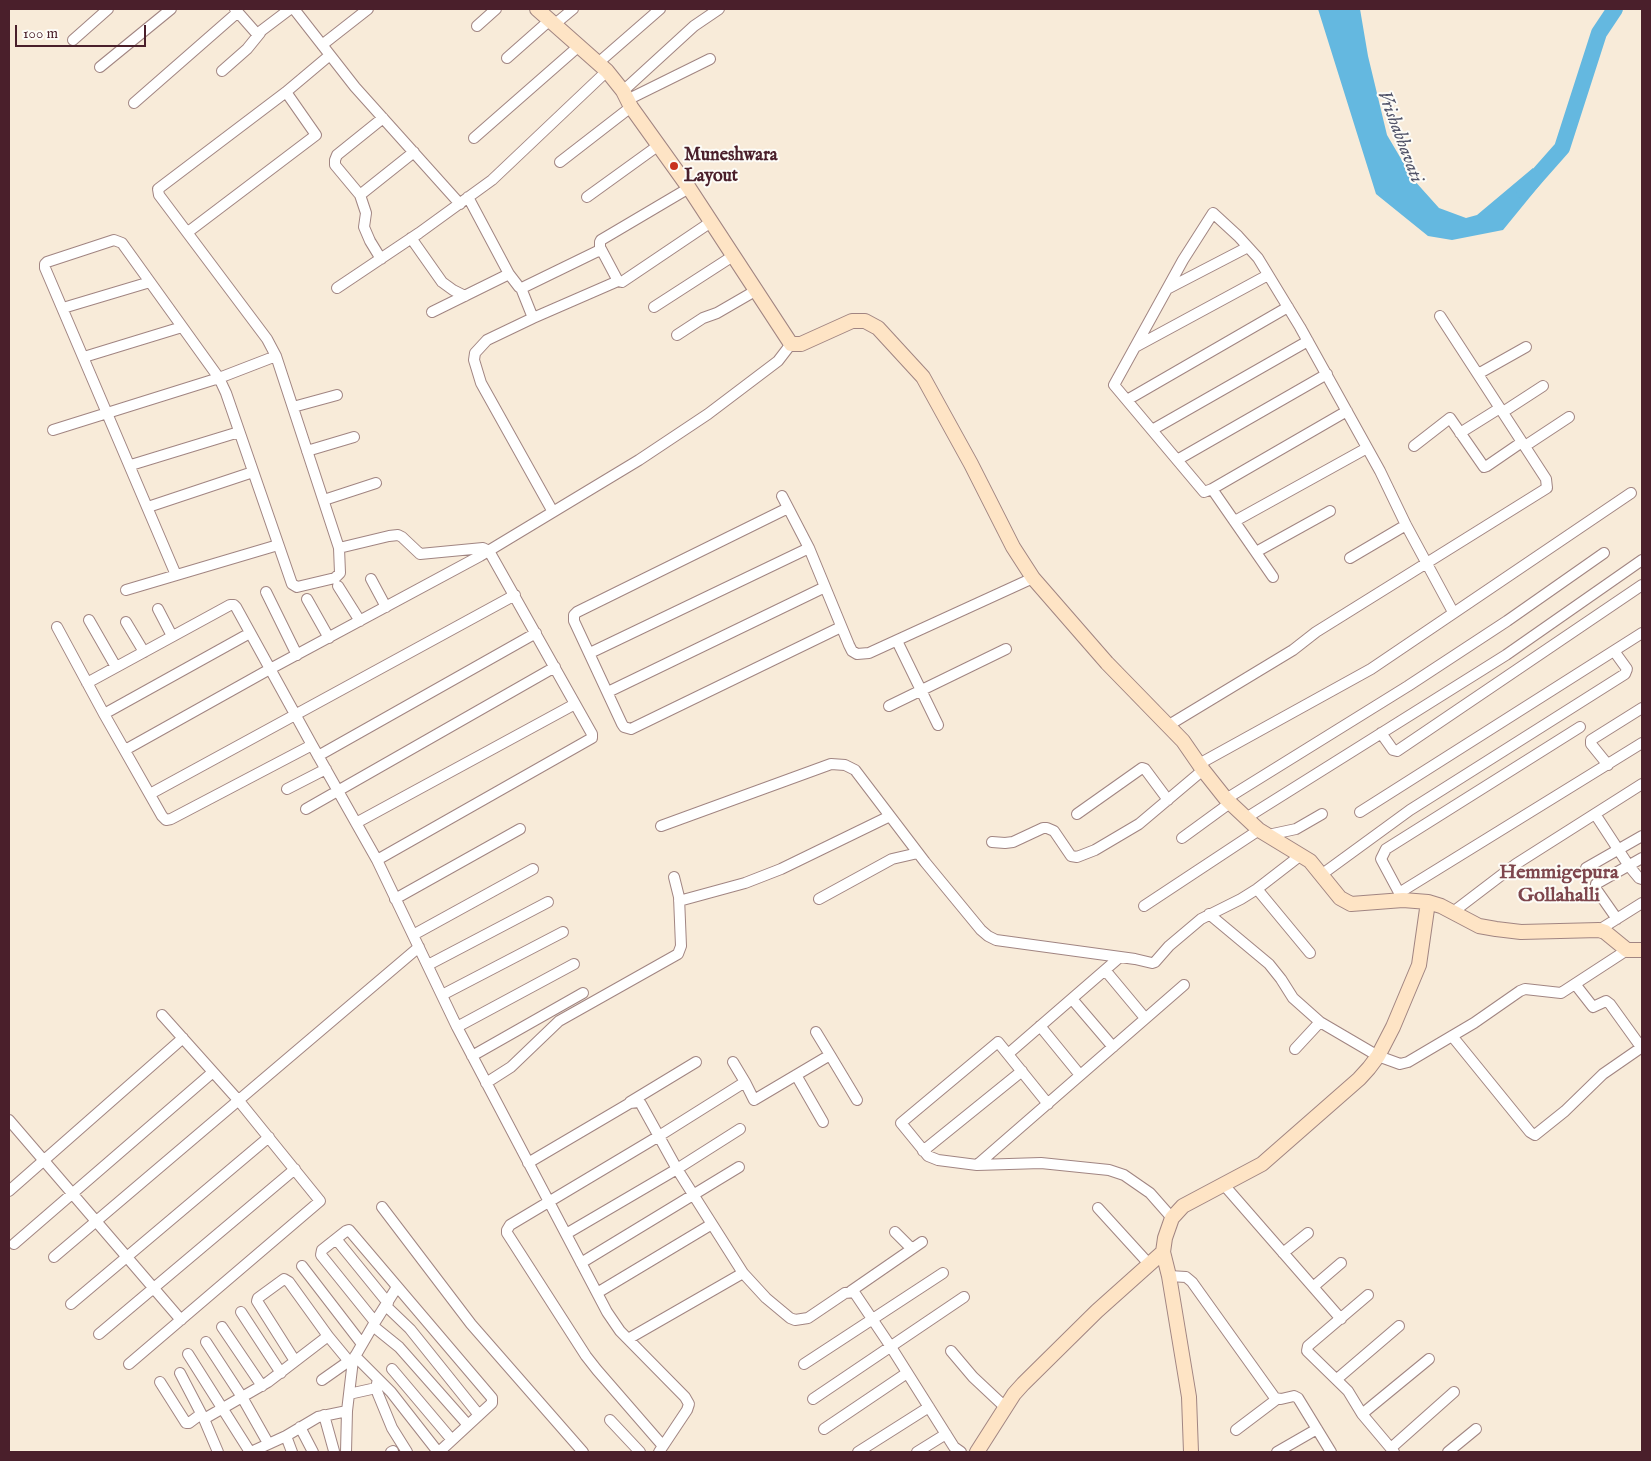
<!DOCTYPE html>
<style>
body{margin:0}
#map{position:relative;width:1651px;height:1461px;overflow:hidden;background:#f8ebd9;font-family:"IM FELL English",serif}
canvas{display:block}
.frame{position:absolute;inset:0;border:10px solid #4a1f2b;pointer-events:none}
.scale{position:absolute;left:15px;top:25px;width:131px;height:22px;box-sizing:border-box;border:2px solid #4a1f2b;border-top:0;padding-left:6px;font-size:15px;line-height:18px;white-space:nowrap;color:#4a1f2b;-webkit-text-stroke:4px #fdfcf7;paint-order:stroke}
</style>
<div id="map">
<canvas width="1651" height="1461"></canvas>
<div class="frame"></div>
<div class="scale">100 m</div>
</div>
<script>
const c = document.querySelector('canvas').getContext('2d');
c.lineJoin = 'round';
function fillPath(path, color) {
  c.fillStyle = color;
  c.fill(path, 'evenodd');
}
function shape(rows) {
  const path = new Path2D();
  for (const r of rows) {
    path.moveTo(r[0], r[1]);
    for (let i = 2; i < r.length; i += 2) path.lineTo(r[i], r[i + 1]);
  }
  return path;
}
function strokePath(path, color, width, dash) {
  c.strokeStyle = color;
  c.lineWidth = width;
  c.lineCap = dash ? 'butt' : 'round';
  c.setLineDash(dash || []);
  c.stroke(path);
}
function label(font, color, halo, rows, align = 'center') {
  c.font = font + ' "IM FELL English",serif';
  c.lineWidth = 4;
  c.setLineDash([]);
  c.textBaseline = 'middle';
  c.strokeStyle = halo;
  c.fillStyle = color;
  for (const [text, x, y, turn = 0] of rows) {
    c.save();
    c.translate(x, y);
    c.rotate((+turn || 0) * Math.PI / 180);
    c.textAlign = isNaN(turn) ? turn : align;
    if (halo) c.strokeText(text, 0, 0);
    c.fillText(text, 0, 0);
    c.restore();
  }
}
const water = shape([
 [1318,9,1360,9,1368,56,1387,135,1413,179,1439,208,1466,218,1477,215,1533,168,1543,181,1503,230,1452,240,1428,236,1376,194]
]);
const river = shape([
 [1524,191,1562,148,1599,33,1615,9]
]);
const street = shape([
 [235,9,257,34,290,9],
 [555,24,573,9],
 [477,26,496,9],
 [73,40,108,9],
 [322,45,368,9],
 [330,55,355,87,460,204],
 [507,58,550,20],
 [598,63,660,9],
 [100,67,171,9],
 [222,71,247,49,260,33],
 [623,91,694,26,719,9],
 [627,100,710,59],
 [134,103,238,12],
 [474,138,579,46],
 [560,162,631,107],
 [360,195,414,152],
 [468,197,509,274],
 [587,197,659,145],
 [188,232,316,135,286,92],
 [411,238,442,282,453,290,465,296],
 [601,249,618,281,622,282,711,222],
 [381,259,370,241,364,227,366,213,360,195,335,165,335,160,337,155,383,118],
 [337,288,419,233,492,180,607,71],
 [521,288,533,318,618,281],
 [1167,289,1248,247],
 [654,307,733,256],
 [63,308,150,282],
 [432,312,509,274,519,287,521,288,524,287,600,250,600,242,601,240,689,188],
 [533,318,487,340,475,353,474,360,481,383,553,512],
 [677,335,703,318,717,313,755,291],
 [1135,347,1268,275],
 [276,356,267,339,159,195,158,189,286,92,330,55,294,9],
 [84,357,182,327],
 [1478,374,1526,347],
 [1127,400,1288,307],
 [293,407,337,395],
 [1503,412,1543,386],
 [53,430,219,378,276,356,339,548,389,536,398,535,402,537,420,554,483,548,489,551,592,734,592,738,377,860],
 [1152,430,1308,341],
 [1460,433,1500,408],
 [1414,446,1450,418,1484,467,1487,466,1522,442],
 [1525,446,1569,417],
 [307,451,354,437],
 [1177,460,1327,374],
 [131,465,239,432],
 [1212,489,1347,411],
 [782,496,809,548,849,645,852,651,857,654,869,653,1033,578],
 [324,500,376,483],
 [148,507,253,472],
 [788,508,577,612,574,615,574,621,622,724,624,727,631,729,841,627],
 [1235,521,1367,448],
 [1256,552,1330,511],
 [1350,558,1406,525],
 [176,575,45,268,45,264,47,262,114,240,122,243,219,378,226,393,292,584,297,587,335,578,340,573,339,548],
 [1273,577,1212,489,1204,492,1114,385,1183,260,1213,213,1238,236,1258,258,1300,327,1380,471,1406,525,1453,612],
 [371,579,386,607],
 [338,586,360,621],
 [126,590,278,545],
 [266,592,297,655],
 [307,599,329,638],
 [158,609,172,636],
 [89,620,116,667],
 [126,622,144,652],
 [57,627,104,714,162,816,166,820,171,819,312,745],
 [897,641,938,725],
 [590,653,809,548],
 [87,683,230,605,234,605,236,607,312,745,377,860,457,1027,607,1312,620,1331,685,1397,689,1404,687,1410,659,1452],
 [608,692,825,587],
 [889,706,1006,649],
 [104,714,250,633],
 [1169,725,1293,650,1316,632,1547,488,1546,479,1440,316],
 [1381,733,1393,750,1397,751,1642,585],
 [125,750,270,669,480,556,639,460,708,414,778,361,791,344],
 [318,756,536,633],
 [1199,764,1371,669,1631,493],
 [1608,765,1591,744,1591,740,1642,708],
 [287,789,326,769],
 [150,794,515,595],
 [1226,799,1408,686,1507,621,1604,553],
 [306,809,555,667],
 [1360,812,1642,633],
 [1077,814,1142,768,1145,769,1168,800],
 [1595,814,1629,866,1639,878,1642,879],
 [1246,818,1506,655,1642,560],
 [356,823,575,704],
 [661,826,831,764,845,765,855,770,925,862,981,930,988,936,996,940,1135,959,1152,963,1155,962,1169,946,1201,919,1241,899,1257,889,1301,855],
 [1268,835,1296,829,1322,814],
 [1182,838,1230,803],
 [992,842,1005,843,1013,842,1043,828,1047,828,1054,831,1071,856,1077,857,1095,850,1139,824,1203,770],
 [1586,868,1642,836],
 [1321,875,1410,810,1625,674,1627,669,1614,651],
 [1257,889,1310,953],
 [1399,893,1642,743],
 [395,899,520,829],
 [819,899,892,859,918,853],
 [1403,900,1381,859,1386,849,1580,727],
 [679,901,745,883,781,869,890,816],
 [1144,906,1259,830],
 [1453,912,1516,864,1642,784],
 [1209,914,1269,964,1281,979,1293,998,1320,1022,1378,1056,1400,1064,1408,1062,1474,1023,1520,991,1525,989,1561,993,1627,950],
 [1617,919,1596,889,1596,884,1642,858],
 [1599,930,1642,903],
 [413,935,533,869],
 [428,965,548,902],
 [1105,970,1145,1018],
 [1575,984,1593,1007,1606,1001,1610,1004,1641,1047],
 [442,995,563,932],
 [1072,999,1113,1047],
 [1040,1026,1080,1075],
 [457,1027,574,964],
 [1452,1036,1530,1132,1535,1135,1565,1111,1603,1074,1642,1047],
 [1295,1049,1320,1022],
 [1008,1054,1120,957],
 [830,1055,857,1100],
 [472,1056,583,993],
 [796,1075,823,1122],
 [745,1082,754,1100,830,1055,816,1032],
 [486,1083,511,1067,559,1021,678,954,681,946,679,897,674,877],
 [630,1102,696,1062],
 [1048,1104,998,1042,901,1123,928,1156,938,1160,977,1165,1041,1163,1109,1170,1124,1175,1150,1193,1172,1218],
 [9,1120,181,1320],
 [923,1151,1022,1071],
 [528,1163,630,1103,638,1102,641,1104,677,1169,743,1273,766,1298,790,1318,795,1320,808,1318,845,1293,854,1292,891,1347,954,1447,961,1452],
 [977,1165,1184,985],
 [1224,1185,1341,1319],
 [9,1191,183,1038],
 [382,1207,471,1324,583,1452],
 [1098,1208,1149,1264],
 [895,1232,912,1249],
 [566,1234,677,1169,740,1129],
 [336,1239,388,1303],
 [14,1244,213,1072],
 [1283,1253,1308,1233],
 [54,1257,419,947],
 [581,1263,739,1167],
 [302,1266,362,1344],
 [1169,1276,1186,1277,1192,1282,1275,1398,1281,1399,1294,1396,1298,1398,1331,1452],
 [1313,1287,1341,1263],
 [851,1291,922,1242],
 [597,1293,712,1224],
 [1368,1295,1308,1346,1307,1351,1348,1391,1362,1414,1394,1452],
 [71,1304,269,1137],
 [386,1306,410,1329,479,1415],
 [241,1312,281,1373],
 [375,1322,321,1255,322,1250,346,1231,349,1230,492,1398,492,1403,439,1452],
 [373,1326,399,1347,468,1425],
 [222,1327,262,1386],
 [99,1334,295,1169],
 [628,1339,743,1273],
 [206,1342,242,1397,268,1443],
 [951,1351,973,1377,1005,1407],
 [188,1354,250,1452],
 [355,1356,391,1392,438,1452],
 [295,1361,257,1301,258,1298,284,1279,289,1282,328,1336,352,1365],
 [129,1364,320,1201,239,1101,162,1015],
 [804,1364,943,1273],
 [392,1369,452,1440],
 [180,1373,204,1419],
 [378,1379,376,1388,378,1394,392,1428,407,1452],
 [1337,1379,1399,1326],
 [322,1380,349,1361],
 [160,1382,186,1423,189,1423,201,1414],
 [349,1394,376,1388],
 [813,1399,964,1297],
 [1362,1414,1429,1359],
 [324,1415,334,1451],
 [610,1420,640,1452],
 [300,1427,313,1452],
 [824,1429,907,1373],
 [1236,1430,1277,1399],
 [286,1436,292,1452],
 [663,1446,597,1370,586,1356,507,1233,507,1230,510,1225,659,1136,745,1082,733,1062],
 [1391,1448,1454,1392],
 [218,1452,204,1419,268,1382,328,1336],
 [251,1452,286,1436,318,1417,347,1411],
 [346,1452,347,1411,353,1360,375,1322,397,1287],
 [391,1452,393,1451],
 [858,1452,929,1407],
 [917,1452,946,1434],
 [1277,1452,1317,1429],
 [1448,1452,1476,1429]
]);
const secondary = shape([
 [537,9,607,71,623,91,631,107,689,188,791,344,801,344,852,321,865,321,878,328,923,377,971,464,1013,547,1033,578,1107,663,1183,741,1203,770,1226,799,1259,830,1310,861,1340,898,1351,904,1403,900,1428,902,1441,906,1479,926,1496,929,1521,932,1599,930,1605,932,1627,950,1642,950],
 [977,1452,1014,1394,1023,1384,1097,1311,1163,1252],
 [1191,1452,1189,1397,1169,1276,1163,1252,1165,1238,1172,1218,1183,1206,1262,1164,1359,1079,1369,1068,1378,1056,1393,1027,1419,965,1428,902]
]);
const markers = [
 [674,166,5,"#c8321e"]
];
const poiNames = [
 ["Muneshwara",684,156],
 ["Layout",684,177]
];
const waterNames = [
 ["Vrishabhavati",1399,137,69]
];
const quarterNames = [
 ["Hemmigepura",1559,874],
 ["Gollahalli",1559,897]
];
fillPath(water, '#64b8e0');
strokePath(river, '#64b8e0', 16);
strokePath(street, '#a18582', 12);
strokePath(secondary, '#a18582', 16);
strokePath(street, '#fff', 10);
strokePath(secondary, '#fee4c5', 14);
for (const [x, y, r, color] of markers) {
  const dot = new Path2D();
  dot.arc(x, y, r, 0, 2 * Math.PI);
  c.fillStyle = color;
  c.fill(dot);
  strokePath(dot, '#fdfcf7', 2);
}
label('bold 18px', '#4a1f2b', '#fdfcf7', poiNames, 'left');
label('italic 19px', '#53556a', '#fdfcf7', waterNames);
label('bold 20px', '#7e464d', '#fdfcf7', quarterNames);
</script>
